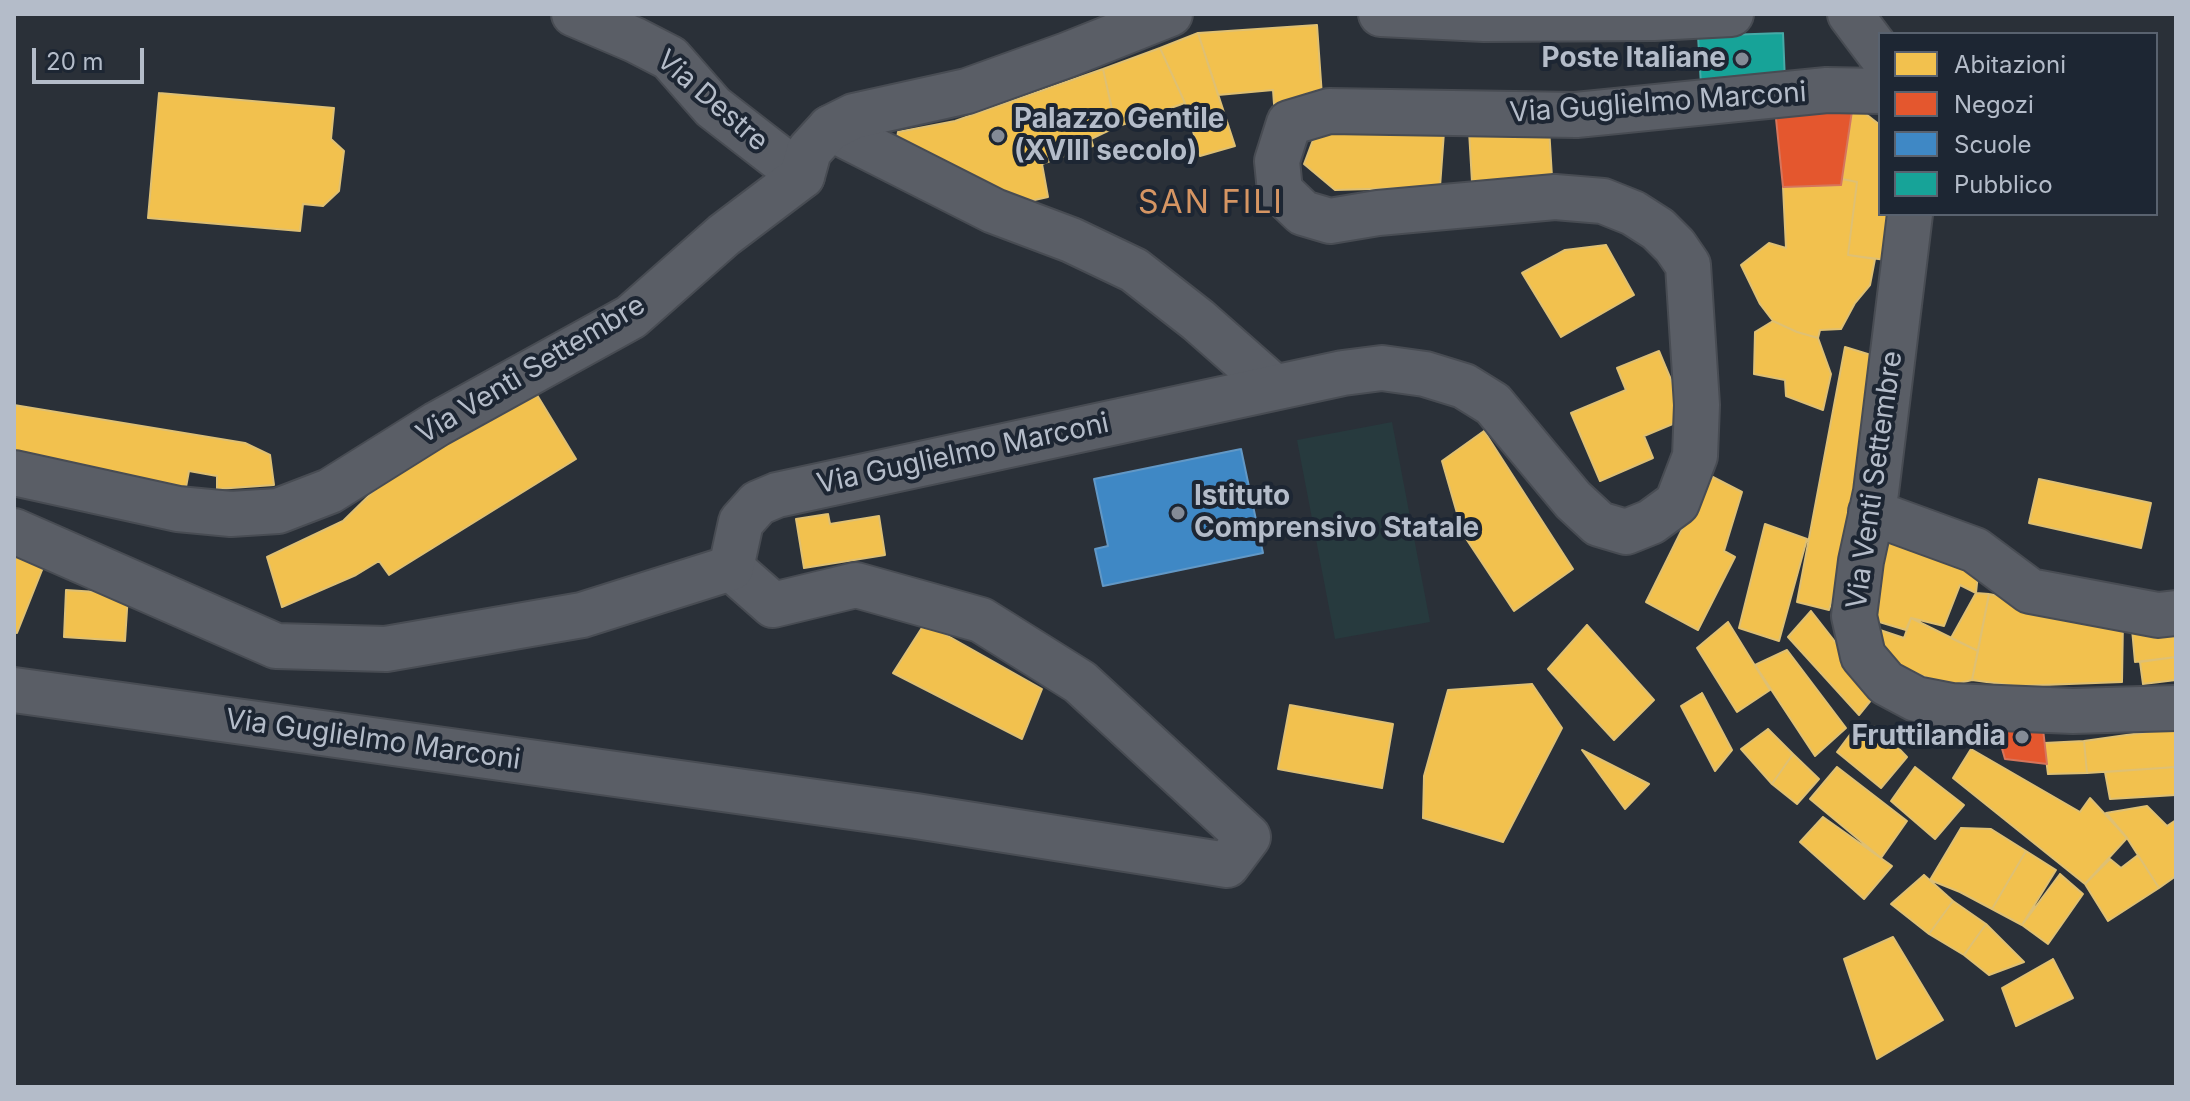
<!DOCTYPE html>
<style>
body{margin:0}
#map{position:relative;width:2190px;height:1101px;overflow:hidden;background:#2a3038;font-family:Inter,sans-serif}
canvas{display:block}
.frame{position:absolute;inset:0;border:16px solid #b4bcc9;pointer-events:none}
.legend{position:absolute;left:1878px;top:32px;width:280px;height:184px;box-sizing:border-box;background:#1d2633;border:2px solid #59626f;margin:0;padding:10px 14px;list-style:none;font-size:24px;color:#b4bcc9}
.legend li{display:flex;align-items:center;gap:16px;height:40px}
.legend b{width:40px;border:2px solid #59626f}
.scale{position:absolute;left:32px;top:48px;width:112px;height:36px;box-sizing:border-box;border:4px solid #b4bcc9;border-top:0;padding-left:10px;font-size:24px;line-height:28px;white-space:nowrap;color:#b4bcc9;-webkit-text-stroke:6px #1d2633;paint-order:stroke}
</style>
<div id="map">
<canvas width="2190" height="1101"></canvas>
<div class="frame"></div>
<ul class="legend">
<li><b style="height:22px;background:#f2c14e"></b>Abitazioni</li>
<li><b style="height:22px;background:#e4572e"></b>Negozi</li>
<li><b style="height:22px;background:#3f88c5"></b>Scuole</li>
<li><b style="height:22px;background:#17a398"></b>Pubblico</li>
</ul>
<div class="scale">20 m</div>
</div>
<script>
const c = document.querySelector('canvas').getContext('2d');
c.lineJoin = 'round';
function fillPath(path, color) {
  c.fillStyle = color;
  c.fill(path, 'evenodd');
}
function shape(rows) {
  const path = new Path2D();
  for (const r of rows) {
    path.moveTo(r[0], r[1]);
    for (let i = 2; i < r.length; i += 2) path.lineTo(r[i], r[i + 1]);
  }
  return path;
}
function strokePath(path, color, width, dash) {
  c.strokeStyle = color;
  c.lineWidth = width;
  c.lineCap = dash ? 'butt' : 'round';
  c.setLineDash(dash || []);
  c.stroke(path);
}
function label(font, color, halo, rows, align = 'center') {
  c.font = font + ' Inter,sans-serif';
  c.lineWidth = 8;
  c.setLineDash([]);
  c.textBaseline = 'middle';
  c.strokeStyle = halo;
  c.fillStyle = color;
  for (const [text, x, y, turn = 0] of rows) {
    c.save();
    c.translate(x, y);
    c.rotate((+turn || 0) * Math.PI / 180);
    c.textAlign = isNaN(turn) ? turn : align;
    if (halo) c.strokeText(text, 0, 0);
    c.fillText(text, 0, 0);
    c.restore();
  }
}
const green = shape([
 [1392,422,1430,622,1335,639,1297,440]
]);
const homes = shape([
 [1317,25,1322,96,1274,104,1273,90,1218,95,1198,33,1317,25],
 [1198,33,1235,146,1200,156,1185,103,1160,48,1198,33],
 [1160,48,1185,103,1116,127,1103,69,1160,48],
 [1103,69,1116,127,1091,139,1093,146,1042,164,1048,197,1012,205,895,151,898,132,955,121,1103,69],
 [159,93,334,108,331,139,344,151,339,191,323,206,303,204,300,231,148,218,159,93],
 [1853,104,1880,125,1880,214,1894,214,1886,260,1848,255,1857,182,1842,179,1853,104],
 [1319,124,1444,132,1440,187,1335,190,1304,164,1319,124],
 [1549,127,1552,177,1472,182,1469,131,1549,127],
 [1842,179,1857,182,1848,255,1875,259,1870,285,1855,303,1841,329,1820,330,1818,338,1797,332,1773,321,1760,304,1741,265,1769,243,1786,248,1783,187,1841,185,1842,179],
 [1606,245,1634,295,1561,337,1522,273,1565,250,1606,245],
 [1773,321,1797,332,1818,338,1831,374,1823,410,1786,396,1785,380,1754,374,1755,332,1773,321],
 [1845,347,1884,359,1865,492,1829,610,1797,602,1845,347],
 [1659,351,1687,418,1644,436,1653,458,1600,481,1571,413,1626,390,1617,368,1659,351],
 [537,395,576,459,389,575,379,561,356,575,282,607,267,557,343,521,387,478,537,395],
 [14,405,245,443,270,455,274,485,217,489,217,476,189,471,186,487,14,458,14,405],
 [1484,431,1573,569,1514,611,1463,534,1442,461,1484,431],
 [1709,475,1742,492,1724,551,1735,557,1698,630,1646,602,1709,475],
 [2039,479,2151,503,2141,548,2029,523,2039,479],
 [828,514,830,524,879,516,885,555,804,568,796,519,828,514],
 [1765,524,1807,539,1779,641,1739,628,1765,524],
 [1883,527,1979,564,1976,593,1960,585,1944,626,1911,618,1906,630,1866,618,1883,527],
 [14,553,44,565,17,633,14,632,14,553],
 [66,590,128,594,125,641,64,637,66,590],
 [1976,593,1989,594,1978,651,1951,638,1976,593],
 [1989,594,2123,620,2122,682,2016,686,1972,680,1989,594],
 [1811,611,1876,694,1859,715,1788,637,1811,611],
 [1911,618,1978,651,1972,680,1947,686,1887,661,1877,629,1904,638,1911,618],
 [1728,622,1770,690,1737,712,1697,648,1728,622],
 [925,623,1042,689,1022,739,893,673,925,623],
 [1587,625,1654,700,1614,740,1548,669,1587,625],
 [2176,625,2176,657,2135,662,2132,629,2176,625],
 [1787,650,1846,728,1815,756,1755,665,1787,650],
 [2176,657,2176,680,2143,684,2140,662,2176,657],
 [1532,684,1562,728,1503,842,1423,818,1424,776,1448,690,1532,684],
 [1702,693,1732,750,1715,771,1681,706,1702,693],
 [1290,705,1393,724,1382,788,1278,769,1290,705],
 [1858,724,1878,727,1907,757,1881,788,1837,752,1858,724],
 [2176,728,2176,767,2087,773,2084,741,2176,728],
 [1768,729,1793,754,1772,784,1741,749,1768,729],
 [2084,741,2087,773,2048,774,2044,743,2084,741],
 [1971,749,2080,812,2090,798,2127,838,2085,884,1953,778,1971,749],
 [1582,750,1649,784,1625,809,1582,750],
 [1793,754,1819,779,1797,804,1772,784,1793,754],
 [1837,767,1907,821,1881,858,1810,799,1837,767],
 [1915,767,1964,805,1935,839,1891,801,1915,767],
 [2176,767,2176,795,2110,799,2105,772,2176,767],
 [2147,806,2167,826,2176,820,2176,876,2159,888,2127,838,2106,813,2147,806],
 [1823,817,1892,866,1864,899,1800,842,1823,817],
 [1961,828,1991,829,2026,851,1992,909,1960,892,1930,880,1961,828],
 [2026,851,2056,870,2022,925,1992,909,2026,851],
 [2138,855,2159,888,2108,921,2085,884,2110,859,2121,868,2138,855],
 [2060,874,2083,894,2048,944,2022,925,2060,874],
 [1924,875,1953,901,1929,934,1891,904,1924,875],
 [1953,901,1986,924,1964,955,1929,934,1953,901],
 [1986,924,2024,962,1989,975,1964,955,1986,924],
 [1893,937,1943,1020,1877,1059,1844,959,1893,937],
 [2053,959,2073,998,2016,1026,2002,988,2053,959]
]);
const shops = shape([
 [1853,104,1841,185,1783,187,1775,109,1853,104],
 [2043,729,2047,764,2005,759,1997,731,2043,729]
]);
const schools = shape([
 [1241,449,1263,553,1103,586,1095,549,1108,546,1094,479,1241,449]
]);
const public = shape([
 [1783,33,1785,82,1701,85,1698,36,1783,33]
]);
const minor = shape([
 [574,14,635,40,670,58,713,107,802,176],
 [830,128,994,211,1071,240,1134,270,1198,320,1274,387],
 [14,690,916,816,1227,865,1248,837,1080,682,981,620,856,585,773,605,731,568]
]);
const tertiary = shape([
 [1381,14,1484,19,1654,18,1731,14],
 [1850,14,1880,54],
 [1910,214,1876,492,1861,561,1854,616,1863,656,1886,683,1916,699,1952,706,2073,711,2176,708],
 [14,473,178,509,231,514,278,511,330,491,437,424,631,317,724,235,802,176,809,151,830,128,854,116,967,91,1067,55,1170,14],
 [1871,512,1975,550,2030,591,2158,615,2176,613],
 [14,531,276,646,386,649,582,615,731,568,741,522,758,503,777,495,1343,373,1382,368,1425,374,1464,386,1493,404,1573,500,1599,524,1626,532,1651,522,1677,503,1695,456,1697,405,1688,265,1675,246,1658,229,1633,213,1603,201,1555,197,1378,213,1330,221,1303,213,1280,191,1277,161,1289,123,1329,111,1576,115,1827,90,1880,91]
]);
const markers = [
 [1742,59,8,"#848b96"],
 [998,136,8,"#848b96"],
 [1178,513,8,"#848b96"],
 [2022,737,8,"#848b96"]
];
const poiNames = [
 ["Poste Italiane",1726,59],
 ["Palazzo Gentile",1014,120,"left"],
 ["(XVIII secolo)",1014,152,"left"],
 ["Istituto",1194,497,"left"],
 ["Comprensivo Statale",1194,529,"left"],
 ["Fruttilandia",2006,737]
];
const streetNames = [
 ["Via Destre",712,101,41],
 ["Via Guglielmo Marconi",1658,103,-4],
 ["Via Venti Settembre",531,370,-31],
 ["Via Guglielmo Marconi",963,454,-12],
 ["Via Venti Settembre",1875,480,-82],
 ["Via Guglielmo Marconi",373,740,8]
];
const quarterNames = [
 ["SAN FILI",1211,203]
];
fillPath(green, '#273a3e');
fillPath(homes, '#f2c14e');
strokePath(homes, '#dfc073', 2);
fillPath(shops, '#e4572e');
strokePath(shops, '#d6755c', 2);
fillPath(schools, '#3f88c5');
strokePath(schools, '#6298c6', 2);
fillPath(public, '#17a398');
strokePath(public, '#46aaa7', 2);
strokePath(minor, '#484c53', 48);
strokePath(tertiary, '#484c53', 48);
strokePath(minor, '#5a5e66', 44);
strokePath(tertiary, '#5a5e66', 44);
for (const [x, y, r, color] of markers) {
  const dot = new Path2D();
  dot.arc(x, y, r, 0, 2 * Math.PI);
  c.fillStyle = color;
  c.fill(dot);
  strokePath(dot, '#1d2633', 3);
}
label('bold 28px', '#b4bcc9', '#1d2633', poiNames, 'right');
label('28px', '#b4bcc9', '#1d2633', streetNames);
c.letterSpacing = '2px';
label('32px', '#d59563', '#1d2633', quarterNames);
c.letterSpacing = '0px';
</script>
